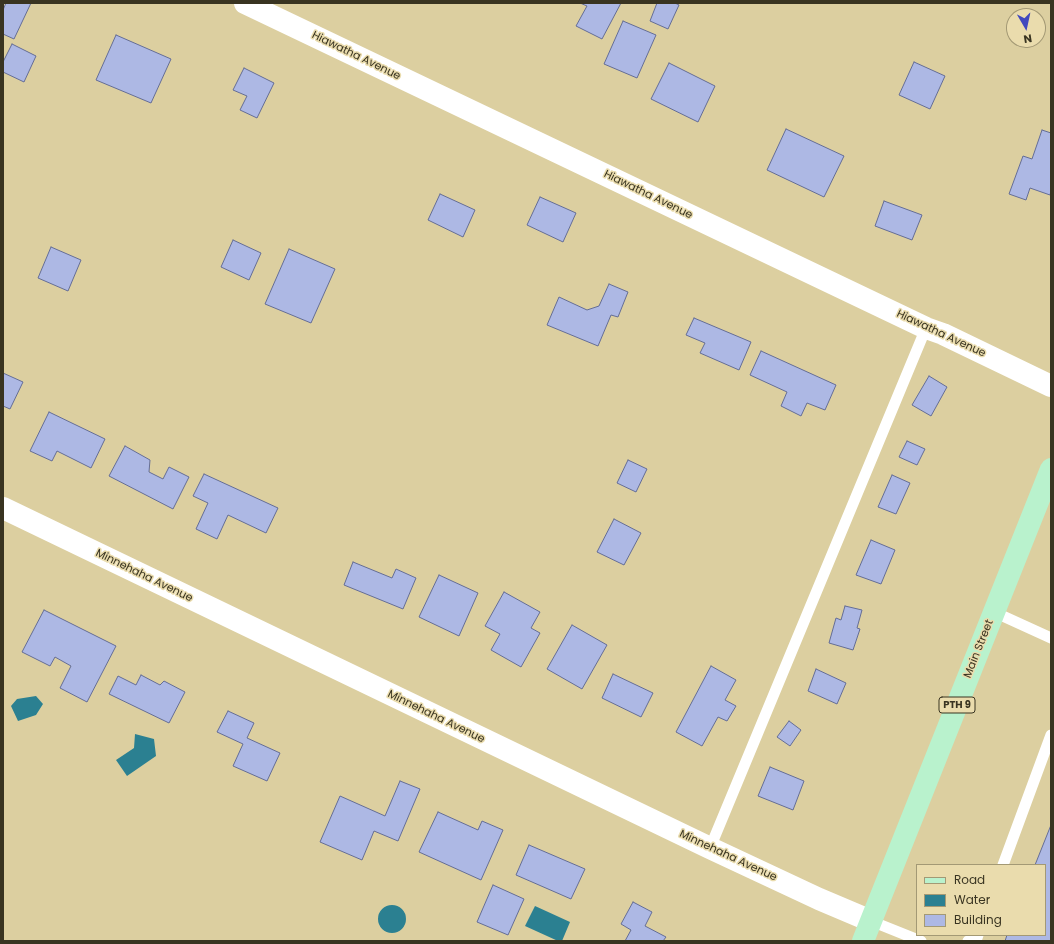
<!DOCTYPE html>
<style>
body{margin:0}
#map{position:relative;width:1054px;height:944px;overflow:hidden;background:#dccfa0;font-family:Poppins,sans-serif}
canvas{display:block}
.frame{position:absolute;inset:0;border:4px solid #393421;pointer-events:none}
.legend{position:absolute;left:916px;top:864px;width:130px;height:72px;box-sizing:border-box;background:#eadcad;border:1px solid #a39975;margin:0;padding:5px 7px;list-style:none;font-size:12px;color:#393421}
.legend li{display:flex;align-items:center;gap:8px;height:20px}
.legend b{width:20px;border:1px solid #a39975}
.north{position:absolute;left:1006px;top:8px;width:40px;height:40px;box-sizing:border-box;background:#eadcad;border:1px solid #a39975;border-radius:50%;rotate:171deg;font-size:11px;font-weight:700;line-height:16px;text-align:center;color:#393421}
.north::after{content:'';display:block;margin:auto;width:14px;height:18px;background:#4149be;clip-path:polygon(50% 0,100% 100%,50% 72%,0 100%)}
</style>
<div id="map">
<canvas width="1054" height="944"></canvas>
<div class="frame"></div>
<ul class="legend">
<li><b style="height:5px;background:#b9f2cd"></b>Road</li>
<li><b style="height:11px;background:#2b8091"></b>Water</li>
<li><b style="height:11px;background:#adb8e4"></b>Building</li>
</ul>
<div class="north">N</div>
</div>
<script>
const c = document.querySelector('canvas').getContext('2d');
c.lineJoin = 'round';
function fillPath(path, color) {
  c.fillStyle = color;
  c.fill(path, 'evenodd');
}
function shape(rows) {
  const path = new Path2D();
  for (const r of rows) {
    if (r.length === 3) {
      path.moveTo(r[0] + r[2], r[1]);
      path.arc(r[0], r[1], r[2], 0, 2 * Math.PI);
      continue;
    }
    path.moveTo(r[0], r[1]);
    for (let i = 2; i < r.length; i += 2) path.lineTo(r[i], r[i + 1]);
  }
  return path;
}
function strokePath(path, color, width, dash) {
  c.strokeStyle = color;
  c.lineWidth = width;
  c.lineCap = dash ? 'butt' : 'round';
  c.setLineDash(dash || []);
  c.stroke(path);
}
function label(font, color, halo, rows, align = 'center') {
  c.font = font + ' Poppins,sans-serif';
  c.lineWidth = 3;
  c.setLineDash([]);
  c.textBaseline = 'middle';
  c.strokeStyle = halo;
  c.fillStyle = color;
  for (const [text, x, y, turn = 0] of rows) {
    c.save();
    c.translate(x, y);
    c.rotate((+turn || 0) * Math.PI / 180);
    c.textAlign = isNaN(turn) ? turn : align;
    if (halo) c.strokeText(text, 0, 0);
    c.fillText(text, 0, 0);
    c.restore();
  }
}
const water = shape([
 [36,696,43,704,36,715,18,721,11,706,17,699],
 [135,734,154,739,156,756,127,776,116,760,134,748],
 [392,919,14],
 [535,906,570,922,562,941,558,941,525,926]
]);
const building = shape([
 [6,3,31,3,14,39,3,34,3,10,6,3],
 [580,3,621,3,602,39,576,26,587,6,580,3],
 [657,3,675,3,679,5,668,29,650,21,657,3],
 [623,21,656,35,637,78,604,64,623,21],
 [116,35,171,59,151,103,96,80,116,35],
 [12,44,36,56,24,82,3,72,3,62,12,44],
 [914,62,945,76,930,109,899,95,914,62],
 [669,63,715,86,698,122,651,99,669,63],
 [244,68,274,83,257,118,240,110,247,96,233,90,244,68],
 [786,129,844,156,824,197,767,170,786,129],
 [1042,130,1051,133,1051,191,1050,195,1030,188,1026,200,1009,194,1023,156,1032,159,1042,130],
 [440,194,475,210,463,237,428,220,440,194],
 [540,197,576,213,563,242,527,225,540,197],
 [884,201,922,215,912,240,875,226,884,201],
 [233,240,261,253,249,280,221,267,233,240],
 [51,247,81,260,68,291,38,278,51,247],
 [289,249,335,269,311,323,265,304,289,249],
 [609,284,628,292,618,317,611,315,598,346,547,325,559,297,587,310,599,306,609,284],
 [694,318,751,342,739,370,700,353,705,343,686,335,694,318],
 [761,351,836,385,825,410,807,403,801,416,781,406,787,392,750,375,761,351],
 [3,373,23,382,10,409,3,406,3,373],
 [929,376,947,387,931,416,912,405,929,376],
 [49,412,105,439,91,468,57,451,52,461,30,451,49,412],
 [907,441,925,449,917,465,899,457,907,441],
 [125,446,150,460,149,472,163,479,169,467,189,477,173,509,109,476,125,446],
 [628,460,647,469,636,492,617,483,628,460],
 [204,474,278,508,266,533,228,515,217,539,196,529,208,503,193,496,204,474],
 [892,475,910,483,896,514,878,507,892,475],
 [614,519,641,533,624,565,597,552,614,519],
 [871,540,895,550,881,584,856,575,871,540],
 [353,562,392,578,396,569,416,578,403,609,344,585,353,562],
 [439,575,478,593,459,636,419,617,439,575],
 [504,592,540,612,531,628,540,633,521,667,491,650,500,634,485,626,504,592],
 [845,606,862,610,857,628,860,629,853,650,829,643,836,618,841,620,845,606],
 [44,610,116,646,87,702,60,688,71,666,55,657,50,666,22,652,44,610],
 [572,625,607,645,582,689,547,669,572,625],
 [711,666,736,680,725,700,736,706,727,721,718,717,702,746,676,732,711,666],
 [816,669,846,683,837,704,808,691,816,669],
 [613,674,653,693,641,717,602,698,613,674],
 [141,675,160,685,164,681,185,692,169,723,109,694,118,676,136,685,141,675],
 [228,711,254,723,247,738,280,753,267,781,233,766,243,744,217,732,228,711],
 [789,721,801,730,790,746,777,737,789,721],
 [770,767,804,781,793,810,758,796,770,767],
 [400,781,420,789,398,841,374,831,362,860,320,842,340,796,385,816,400,781],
 [438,812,478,830,482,821,503,830,481,880,419,852,438,812],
 [1051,825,1051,941,1005,941,1007,935,1045,935,1045,865,1035,865,1051,825],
 [529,845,585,869,571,899,516,875,529,845],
 [493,885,524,899,508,935,477,922,493,885],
 [633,902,652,912,645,926,666,937,663,941,625,941,631,930,621,924,633,902]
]);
const service = shape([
 [994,612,1051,638],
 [710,848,926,328],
 [1003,865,1051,735],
 [871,921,921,941],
 [968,941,977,938,978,935]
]);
const minor = shape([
 [245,3,926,328,943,334,1051,386],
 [3,508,710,848,819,899,871,921]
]);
const primary = shape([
 [863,941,1051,469]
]);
const shields = [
 [957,705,36]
];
const shieldNames = [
 ["PTH 9",957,705]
];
const streetNames = [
 ["Hiawatha Avenue",356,56,26],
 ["Hiawatha Avenue",648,195,26],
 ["Hiawatha Avenue",941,334,25],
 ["Minnehaha Avenue",144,576,26],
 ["Main Street",979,649,-68],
 ["Minnehaha Avenue",436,717,26],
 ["Minnehaha Avenue",728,856,25]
];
fillPath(water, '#2b8091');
fillPath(building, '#adb8e4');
strokePath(building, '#646d95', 1);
strokePath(service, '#fff', 11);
strokePath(minor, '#fff', 22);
strokePath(primary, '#b9f2cd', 22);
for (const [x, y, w] of shields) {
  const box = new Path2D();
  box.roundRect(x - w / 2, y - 8, w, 16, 3);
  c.fillStyle = '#eadcad';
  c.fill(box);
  strokePath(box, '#393421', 1);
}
label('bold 10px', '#393421', null, shieldNames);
label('11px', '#393421', '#eadcad', streetNames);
</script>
